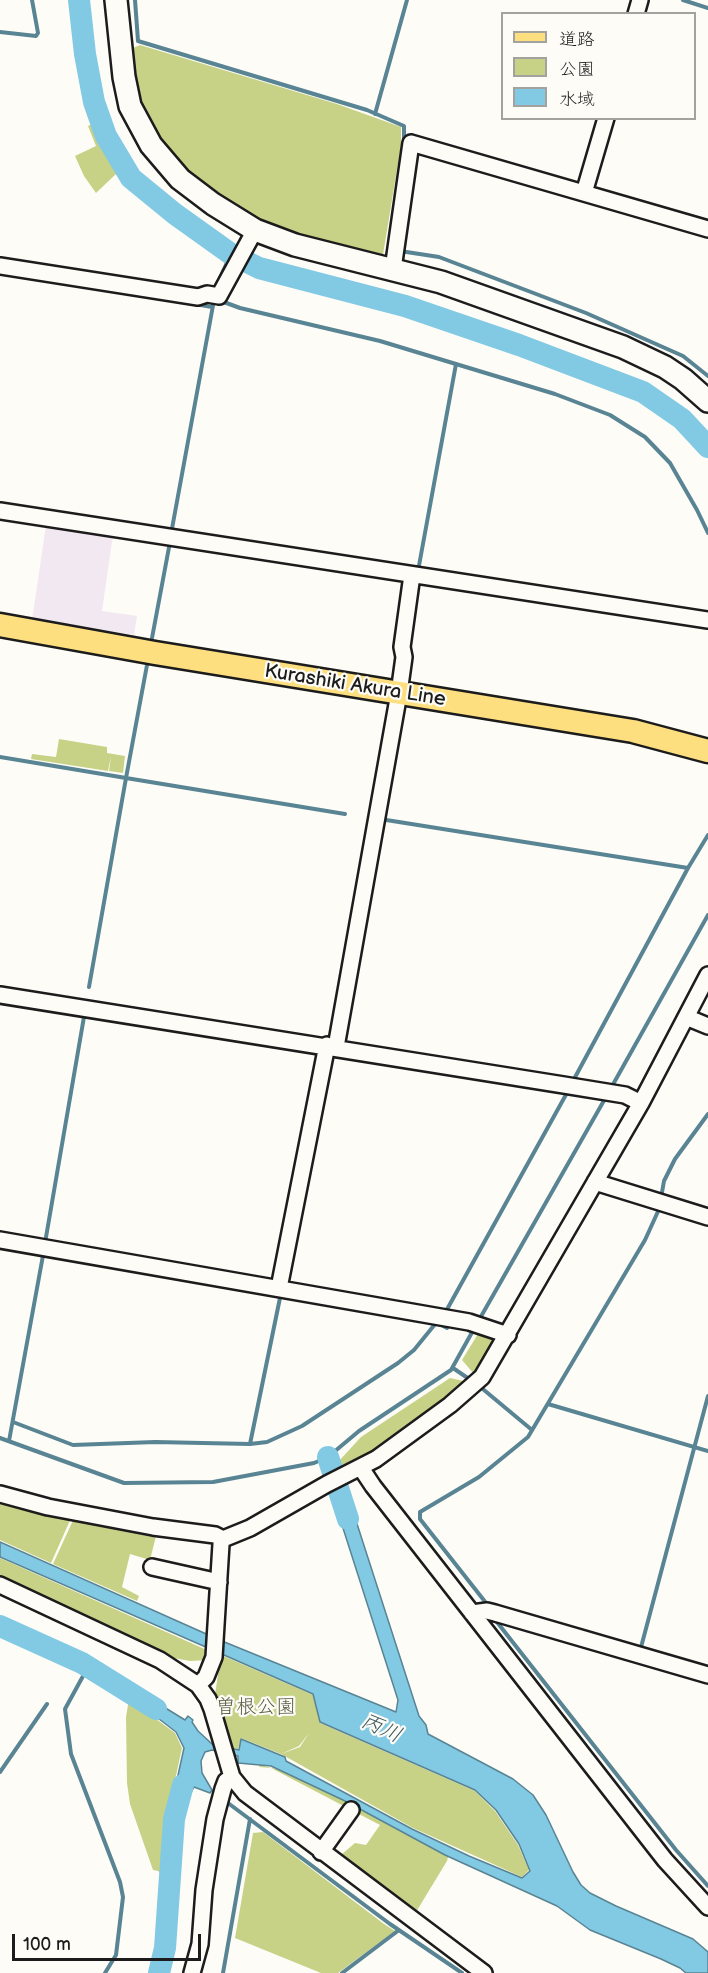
<!DOCTYPE html>
<meta charset="utf-8">
<style>
body{margin:0}
#map{position:relative;width:708px;height:1973px;overflow:hidden;background:#fdfcf7;font-family:"Balsamiq Sans","Klee One",sans-serif}
canvas{display:block}
.legend{position:absolute;left:501px;top:12px;width:195px;height:108px;box-sizing:border-box;background:#fdfcf7;border:2px solid #a3a29f;margin:0;padding:8px 10px;list-style:none;font-size:18px;color:#1c1c1c}
.legend li{display:flex;align-items:center;gap:12px;height:30px}
.legend b{width:30px;border:2px solid #a3a29f}
.scale{position:absolute;left:12px;top:1934px;width:189px;height:27px;box-sizing:border-box;border:3px solid #1c1c1c;border-top:0;padding-left:8px;font-size:18px;line-height:21px;white-space:nowrap;color:#1c1c1c;-webkit-text-stroke:4px #fdfcf7;paint-order:stroke}
</style>
<div id="map">
<canvas width="708" height="1973"></canvas>
<ul class="legend">
<li><b style="height:8px;background:#fedf80"></b>道路</li>
<li><b style="height:16px;background:#c7d286"></b>公園</li>
<li><b style="height:16px;background:#82c9e3"></b>水域</li>
</ul>
<div class="scale">100 m</div>
</div>
<script>
const c = document.querySelector('canvas').getContext('2d');
c.lineJoin = 'round';
function fillPath(path, color) {
  c.fillStyle = color;
  c.fill(path, 'evenodd');
}
function shape(rows) {
  const path = new Path2D();
  for (const r of rows) {
    path.moveTo(r[0], r[1]);
    for (let i = 2; i < r.length; i += 2) path.lineTo(r[i], r[i + 1]);
  }
  return path;
}
function strokePath(path, color, width, dash) {
  c.strokeStyle = color;
  c.lineWidth = width;
  c.lineCap = dash ? 'butt' : 'round';
  c.setLineDash(dash || []);
  c.stroke(path);
}
function label(font, color, halo, rows, align = 'center') {
  c.font = font + ' "Balsamiq Sans","Klee One",sans-serif';
  c.lineWidth = 4.5;
  c.setLineDash([]);
  c.textBaseline = 'middle';
  c.strokeStyle = halo;
  c.fillStyle = color;
  for (const [text, x, y, turn = 0] of rows) {
    c.save();
    c.translate(x, y);
    c.rotate((+turn || 0) * Math.PI / 180);
    c.textAlign = isNaN(turn) ? turn : align;
    if (halo) c.strokeText(text, 0, 0);
    c.fillText(text, 0, 0);
    c.restore();
  }
}
const built = shape([
 [46,525,113,535,102,611,137,616,134,635,32,620]
]);
const green = shape([
 [140,45,337,104,401,127,401,145,382,261,318,245,261,223,192,181,143,122,126,51],
 [94,123,99,136,124,175,136,190,133,192,116,174,96,193,84,176,75,156,96,146,88,126],
 [59,739,107,747,107,753,125,756,123,773,109,771,111,756,108,771,31,759,32,754,56,757],
 [481,1329,501,1337,477,1375,474,1374,462,1360],
 [450,1378,468,1382,367,1457,359,1457,338,1467,339,1461,361,1437],
 [0,1502,42,1512,72,1516,51,1563,0,1540],
 [75,1516,157,1532,150,1560,130,1554,122,1587,139,1596,137,1601,53,1564],
 [0,1558,209,1651,208,1660,190,1661,174,1658,0,1577],
 [221,1655,313,1695,320,1723,475,1791,495,1811,518,1845,529,1870,522,1877,413,1828,281,1754,300,1747,309,1733,299,1746,281,1754,241,1738,238,1749,230,1747,214,1701],
 [129,1699,175,1733,182,1748,170,1803,165,1876,158,1871,153,1870,130,1804,127,1783,126,1717],
 [260,1765,280,1770,345,1801,448,1857,447,1861,416,1912,341,1855,355,1843,366,1845,380,1825,271,1768,259,1767],
 [263,1832,384,1924,395,1931,338,1973,321,1973,235,1938,253,1833]
]);
const water = shape([
 [343,1488,349,1499,419,1716,426,1725,428,1734,513,1779,533,1795,546,1815,573,1872,581,1885,590,1893,616,1906,693,1939,708,1952,708,1973,686,1973,680,1968,661,1959,590,1930,557,1906,445,1855,345,1801,271,1766,238,1763,238,1756,212,1750,205,1752,201,1761,202,1773,212,1790,210,1793,194,1787,179,1815,171,1814,171,1807,184,1748,176,1732,129,1696,133,1688,185,1720,188,1716,193,1720,192,1722,198,1731,212,1744,239,1750,241,1739,285,1757,286,1761,412,1829,469,1856,522,1878,530,1871,519,1844,496,1810,475,1790,320,1722,313,1694,0,1557,0,1542,222,1641,396,1712,398,1700,334,1500,334,1490,343,1488]
]);
const stream = shape([
 [135,0,138,41,367,110,404,126,404,146],
 [683,0,708,8],
 [0,32,36,36,38,33,32,0],
 [375,114,407,0],
 [400,251,439,257,586,313,683,356,708,376],
 [217,284,231,254],
 [221,301,240,308,380,341,555,394,610,415,645,437,670,463,697,510,708,533],
 [195,304,212,307],
 [171,534,214,300],
 [420,572,418,571,456,364],
 [152,638,170,542],
 [0,757,126,778,147,665],
 [380,819,688,868],
 [89,987,126,778,345,814],
 [573,1081,688,868,708,835],
 [611,1088,708,915],
 [661,1198,664,1181,675,1159,708,1114],
 [45,1243,85,1011],
 [445,1313,568,1091],
 [479,1320,606,1097],
 [438,1323,447,1328],
 [500,1360,538,1295],
 [453,1368,472,1381],
 [478,1385,532,1430],
 [548,1404,708,1451],
 [13,1422,73,1445,155,1442,250,1444,267,1442,302,1426,398,1363,414,1350,436,1323],
 [0,1438,124,1483,213,1482,314,1463,328,1457,359,1431,451,1370,475,1327],
 [9,1441,44,1250],
 [250,1444,281,1293],
 [490,1608,420,1519,420,1512,479,1477,528,1437,645,1240,660,1207],
 [493,1617,676,1850,708,1886],
 [640,1651,708,1396],
 [88,1667,65,1709,71,1754,120,1882,123,1897,116,1955,105,1973],
 [0,1772,47,1704],
 [228,1803,390,1924,462,1973],
 [223,1973,250,1819],
 [342,1973,399,1930]
]);
const river = shape([
 [79,0,85,54,94,102,106,136,131,178,175,214,231,254,259,268,405,306,519,345,643,392,682,419,708,447],
 [328,1457,348,1519],
 [0,1626,82,1663,156,1709],
 [159,1973,165,1948,174,1819,183,1785]
]);
const street = shape([
 [636,14,640,0],
 [584,193,606,118],
 [0,266,198,297,207,294,219,296,255,230],
 [393,269,411,143,708,229],
 [0,511,708,620],
 [0,995,564,1085,625,1095,641,1103],
 [686,1017,708,1026],
 [336,1047,399,693,404,657,402,647,412,575],
 [595,1182,708,1217],
 [0,1240,469,1322,508,1335],
 [279,1288,327,1045],
 [361,1468,373,1486,665,1860,708,1907],
 [0,1494,48,1507,153,1527,215,1535,223,1539],
 [152,1567,219,1582],
 [0,1585,160,1660,198,1685,208,1699,212,1709,232,1777,245,1793,484,1973],
 [472,1613,487,1611,495,1613,708,1675],
 [198,1685,206,1677,214,1657,221,1544,223,1539,250,1528,327,1484,376,1459,450,1405,482,1377,641,1103,708,975],
 [321,1852,351,1810],
 [192,1973,200,1944,204,1890,215,1819,223,1789,226,1781,232,1777]
]);
const secondary = shape([
 [116,0,124,77,130,106,151,145,180,179,213,204,255,230,295,245,441,282,623,347,665,367,683,379,708,401]
]);
const primary = shape([
 [0,625,155,653,633,731,708,751]
]);
const streetNames = [
 ["Kurashiki Akura Line",355,686,9]
];
const parkNames = [
 ["曽根公園",256,1708]
];
const waterNames = [
 ["丙川",381,1729,25]
];
fillPath(built, '#f2e8f1');
fillPath(green, '#c7d286');
fillPath(water, '#82c9e3');
strokePath(water, '#598493', 1.5);
strokePath(stream, '#598493', 4);
strokePath(river, '#82c9e3', 22);
strokePath(street, '#1c1c1c', 20);
strokePath(secondary, '#1c1c1c', 26);
strokePath(primary, '#1c1c1c', 27);
strokePath(street, '#fdfcf7', 15);
strokePath(secondary, '#fdfcf7', 21);
strokePath(primary, '#fedf80', 22);
label('20px', '#1c1c1c', '#fdfcf7', streetNames);
label('20px', '#585c41', '#fdfcf7', parkNames);
label('italic 21px', '#405962', '#fdfcf7', waterNames);
</script>
